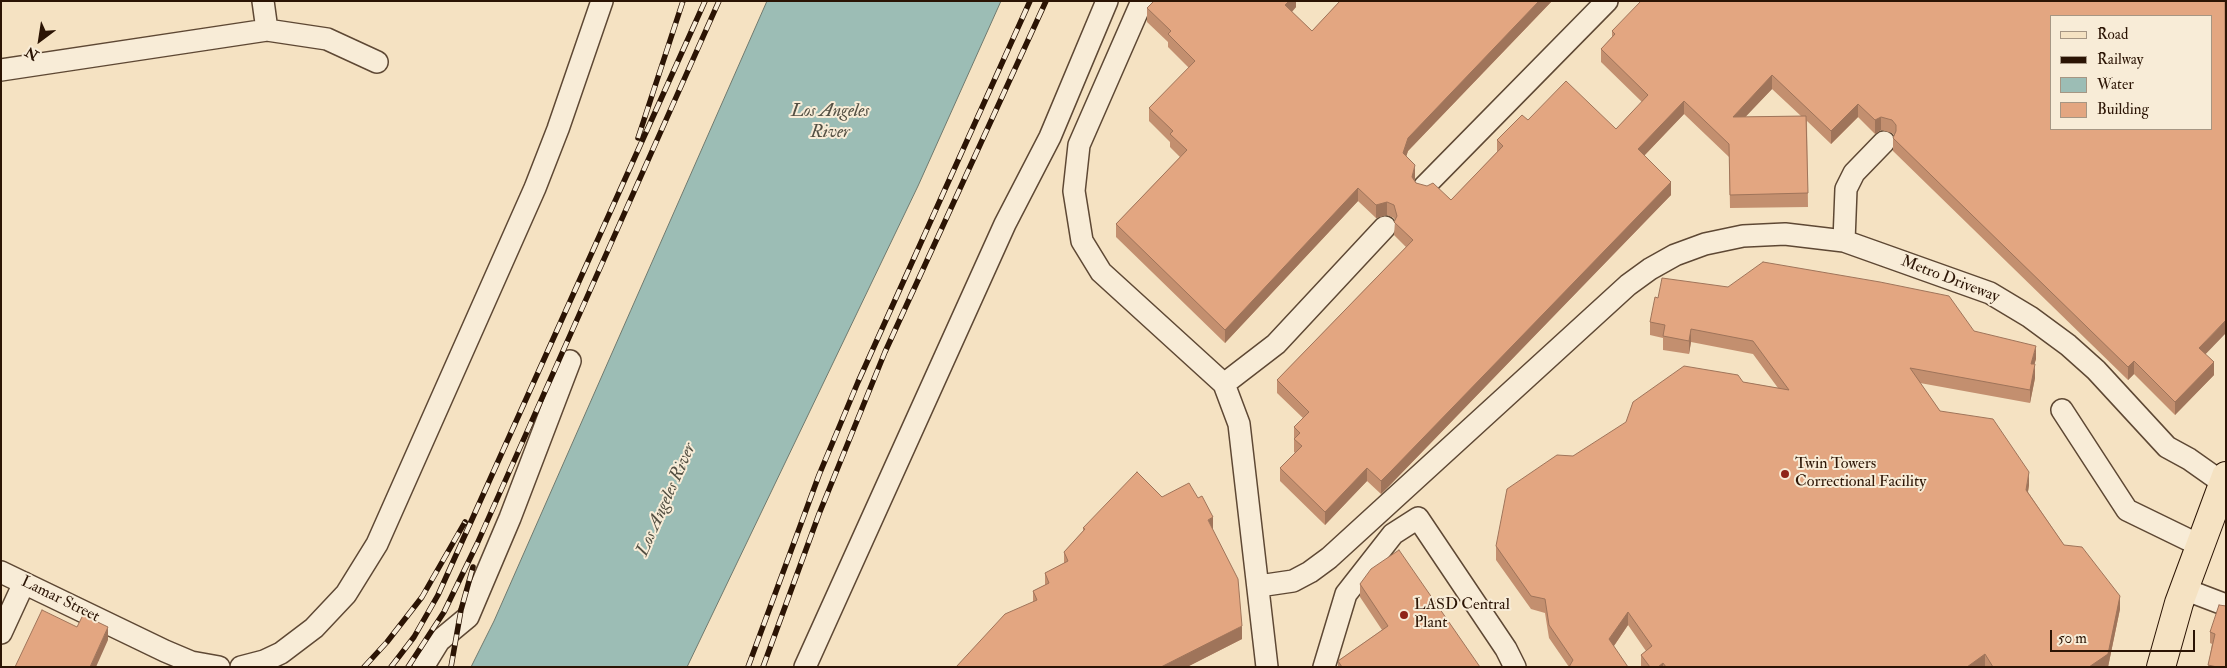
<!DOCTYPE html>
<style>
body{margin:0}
#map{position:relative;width:2227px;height:668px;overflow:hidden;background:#f5e2c2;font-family:"IM FELL Double Pica",serif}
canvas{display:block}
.frame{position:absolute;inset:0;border:2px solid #2b1404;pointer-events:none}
.legend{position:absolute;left:2050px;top:15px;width:162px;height:115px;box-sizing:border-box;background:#f8ecd7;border:1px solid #a69683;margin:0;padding:6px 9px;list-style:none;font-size:15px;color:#2b1404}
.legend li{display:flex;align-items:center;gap:10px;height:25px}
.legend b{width:25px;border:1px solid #a69683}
.north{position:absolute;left:15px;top:15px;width:50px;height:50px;-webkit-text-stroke:4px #f8ecd7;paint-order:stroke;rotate:211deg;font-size:14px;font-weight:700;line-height:20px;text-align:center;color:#2b1404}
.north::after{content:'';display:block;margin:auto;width:18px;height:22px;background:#2b1404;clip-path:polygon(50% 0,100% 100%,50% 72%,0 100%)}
.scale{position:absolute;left:2050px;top:630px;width:145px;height:22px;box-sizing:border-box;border:2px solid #2b1404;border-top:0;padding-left:6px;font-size:15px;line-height:18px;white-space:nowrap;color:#2b1404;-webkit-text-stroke:4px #f8ecd7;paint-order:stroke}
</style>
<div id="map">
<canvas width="2227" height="668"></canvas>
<div class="frame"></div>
<ul class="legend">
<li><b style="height:6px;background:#f5e2c2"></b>Road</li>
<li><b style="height:6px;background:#2b1404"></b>Railway</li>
<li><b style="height:14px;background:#9cbdb5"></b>Water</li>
<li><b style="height:14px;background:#e3a681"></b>Building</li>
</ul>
<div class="north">N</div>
<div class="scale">50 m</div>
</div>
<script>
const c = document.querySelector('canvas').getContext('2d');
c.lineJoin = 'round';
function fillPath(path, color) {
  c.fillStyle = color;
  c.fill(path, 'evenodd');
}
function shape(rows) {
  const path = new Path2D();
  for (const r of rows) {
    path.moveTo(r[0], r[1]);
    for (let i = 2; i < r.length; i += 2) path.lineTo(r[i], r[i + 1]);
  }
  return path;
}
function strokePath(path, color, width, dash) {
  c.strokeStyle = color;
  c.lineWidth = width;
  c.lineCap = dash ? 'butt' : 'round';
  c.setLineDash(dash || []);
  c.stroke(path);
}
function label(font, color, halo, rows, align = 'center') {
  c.font = font + ' "IM FELL Double Pica",serif';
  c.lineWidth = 4;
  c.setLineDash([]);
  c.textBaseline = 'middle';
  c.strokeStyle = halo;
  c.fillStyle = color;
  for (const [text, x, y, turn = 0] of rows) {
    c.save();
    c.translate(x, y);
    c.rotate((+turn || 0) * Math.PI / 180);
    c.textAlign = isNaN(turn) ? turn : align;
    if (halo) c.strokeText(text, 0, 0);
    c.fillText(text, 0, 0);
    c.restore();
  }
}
const water = shape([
 [767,1,1001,1,918,186,687,667,471,667,494,621,767,1]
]);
const minor = shape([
 [263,1,267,30],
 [1142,1,1079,145,1074,191,1082,241,1101,272,1224,384,1239,424,1267,667],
 [1,70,267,30,327,39,377,62],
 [1884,142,1854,173,1846,189,1844,241,1990,293,2030,317,2068,345,2096,370,2167,447,2189,459,2223,483],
 [1424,187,1607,1],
 [1224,384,1276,344,1385,227],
 [2062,410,2127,510,2199,545],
 [1,572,165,651,191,662,219,667],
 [1259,586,1293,581,1310,572,1329,558,1628,285,1650,269,1675,255,1705,244,1743,236,1785,234,1844,241],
 [2184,589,2226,605],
 [1,633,24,583],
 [241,667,264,661,281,653,314,628,346,594,377,544,535,188,558,129,602,1],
 [423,667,439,641,468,617,510,518,570,361],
 [805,667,1005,224,1050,137,1107,1],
 [1324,667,1346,594,1393,534,1418,518,1506,649,1515,667]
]);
const major = shape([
 [2161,667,2179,603,2226,476]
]);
const rail = shape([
 [638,138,683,1],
 [364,667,387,642,422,597,465,522],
 [391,667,414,637,438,595,705,1],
 [408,667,444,612,477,544,719,1],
 [451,667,461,610,473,567],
 [748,667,819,475,858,382,1030,1],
 [763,667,819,514,885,352,1046,1]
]);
const wall = shape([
 [1296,1,1296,7,1292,12,1312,31,1340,1,1552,1,1408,151,1406,156,1415,178,1414,181,1416,183,1451,200,1497,152,1497,140,1528,120,1616,129,1642,102,1601,62,1601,49,1612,37,1612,31,2225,1,2205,354,2214,375,2175,415,2134,374,2128,380,1893,151,1893,138,1894,135,1892,133,1881,130,1875,134,1858,117,1831,144,1807,121,1808,207,1730,208,1729,157,1684,114,1644,156,1671,195,1391,484,1381,494,1367,481,1325,525,1280,481,1280,468,1295,453,1294,452,1294,427,1303,418,1277,393,1277,380,1406,247,1394,235,1395,221,1394,218,1387,215,1376,218,1358,201,1225,343,1116,237,1116,224,1180,157,1170,147,1170,142,1149,121,1149,108,1189,68,1168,47,1168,42,1147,22,1147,8],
 [1772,89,1801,116,1745,117],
 [1650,322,1974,331,2036,359,2034,364,2035,378,2030,403,1920,383,1940,411,2029,485,2028,492,2064,545,2120,609,2108,667,1641,667,1641,655,1646,651,1628,625,1614,646,1569,667,1549,638,1545,613,1531,609,1496,560,1496,546,1573,456,1743,382,1778,388,1753,354,1691,342,1689,354,1663,350,1663,338,1650,335],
 [1083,528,1213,530,1242,639,1187,667,956,667,1033,602,1033,591,1045,585,1045,573,1064,564,1064,552,1083,531],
 [1360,584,1480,667,1338,667,1338,661,1382,630,1360,597],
 [2226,606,2226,667,2208,667,2212,644,2210,643,2210,632]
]);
const shadedWall = shape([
 [1289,1,1296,1,1296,7,1285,19,1285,5],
 [1539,1,1552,1,1408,151,1403,167,1403,153,1408,138],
 [1772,75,1772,89,1733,130,1733,117],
 [1684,101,1684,114,1638,162,1638,149],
 [1858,104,1858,117,1831,144,1831,131],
 [1881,117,1881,130,1875,134,1875,120],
 [1415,165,1415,178,1412,190,1412,177],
 [1671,182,1671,195,1391,484,1381,494,1381,481],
 [1358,188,1358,201,1225,343,1225,330],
 [1387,202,1387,215,1376,218,1376,205],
 [2226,320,2226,333,2199,361,2199,348],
 [1691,329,1691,342,1689,354,1689,341],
 [2036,346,2036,359,2031,377,2031,364],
 [2134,361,2134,374,2128,380,2128,367],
 [2214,362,2214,375,2175,415,2175,402],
 [2035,364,2035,378,2030,403,2030,390],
 [1367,468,1367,481,1325,525,1325,512],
 [2029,472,2029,485,2026,503,2026,490],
 [1213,517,1213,530,1208,520],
 [2120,596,2120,609,2108,667,2089,667],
 [1628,612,1628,625,1609,653,1609,639],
 [1242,626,1242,639,1187,667,1161,667],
 [108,627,108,640,96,667,90,667],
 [1985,654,1985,667,1967,667],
 [1663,663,1663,667,1658,667]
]);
const building = shape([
 [1154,1,1289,1,1285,5,1312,31,1340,1,1539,1,1408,138,1403,153,1415,165,1412,177,1416,183,1427,186,1433,183,1451,200,1503,146,1497,140,1522,115,1528,120,1566,81,1616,129,1648,95,1601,49,1615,34,1612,31,1641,1,2225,1,2226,320,2199,348,2214,362,2175,402,2134,361,2128,367,1893,138,1896,131,1896,125,1892,120,1881,117,1875,120,1858,104,1831,131,1772,75,1733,117,1806,116,1808,193,1730,195,1729,144,1684,101,1638,149,1671,182,1391,471,1381,481,1367,468,1325,512,1280,468,1302,446,1294,439,1300,433,1294,427,1309,412,1277,380,1413,240,1394,222,1397,216,1394,205,1387,202,1376,205,1358,188,1225,330,1116,224,1187,150,1170,134,1173,131,1149,108,1195,61,1168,34,1171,31,1147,8,1154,1],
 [2051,16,2211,16,2211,129,2051,129,2051,16],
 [1763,262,1880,282,1949,296,1974,331,2036,346,2031,364,2035,364,2030,390,1910,368,1940,411,1993,419,2029,472,2026,490,2064,545,2082,547,2120,596,2108,654,2089,667,1993,667,1985,654,1967,667,1666,667,1663,663,1658,667,1650,667,1641,655,1652,646,1628,612,1609,639,1628,667,1569,667,1573,660,1549,625,1545,599,1531,596,1496,546,1507,489,1557,455,1573,456,1626,422,1633,402,1684,366,1738,375,1743,382,1789,390,1753,341,1691,329,1689,341,1663,336,1665,325,1650,322,1655,297,1658,298,1662,278,1728,287,1763,262],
 [1137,472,1162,497,1189,483,1198,498,1202,496,1213,517,1208,520,1238,579,1242,626,1161,667,956,667,1005,614,1037,600,1033,591,1049,583,1045,573,1068,561,1064,552,1085,529,1083,528,1137,472],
 [1399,550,1480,667,1342,667,1338,661,1388,626,1360,584,1371,569,1399,550],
 [2219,605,2226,606,2226,667,2217,667,2208,665,2215,634,2210,632,2219,605],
 [42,610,77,627,83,615,108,627,90,667,15,667,42,610]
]);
const markers = [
 [1785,474,5,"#8f2418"],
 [1404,615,5,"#8f2418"]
];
const streetNames = [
 ["Metro Driveway",1950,280,21],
 ["Lamar Street",60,600,26]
];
const poiNames = [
 ["Twin Towers",1795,465],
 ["Correctional Facility",1795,483],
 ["LASD Central",1414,606],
 ["Plant",1414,624]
];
const waterNames = [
 ["Los Angeles",830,112],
 ["River",830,133],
 ["Los Angeles River",667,500,-66]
];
fillPath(water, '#9cbdb5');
strokePath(water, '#6f796e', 1);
strokePath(minor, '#5e4834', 24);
strokePath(major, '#2b1404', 30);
strokePath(minor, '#f8ecd7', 21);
strokePath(major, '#f5e2c2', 28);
strokePath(rail, '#2b1404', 5.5);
strokePath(rail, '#f8ecd7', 4, [11]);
fillPath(wall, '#c38f6f');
fillPath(shadedWall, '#9f745a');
fillPath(building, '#e3a681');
strokePath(building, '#9f745a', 1);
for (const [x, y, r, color] of markers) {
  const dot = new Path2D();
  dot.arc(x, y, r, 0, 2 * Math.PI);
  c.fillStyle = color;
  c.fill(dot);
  strokePath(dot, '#f8ecd7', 2);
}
label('16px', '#2b1404', '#f8ecd7', streetNames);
label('16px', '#2b1404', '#f8ecd7', poiNames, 'left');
label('italic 18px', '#534f42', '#f8ecd7', waterNames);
</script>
